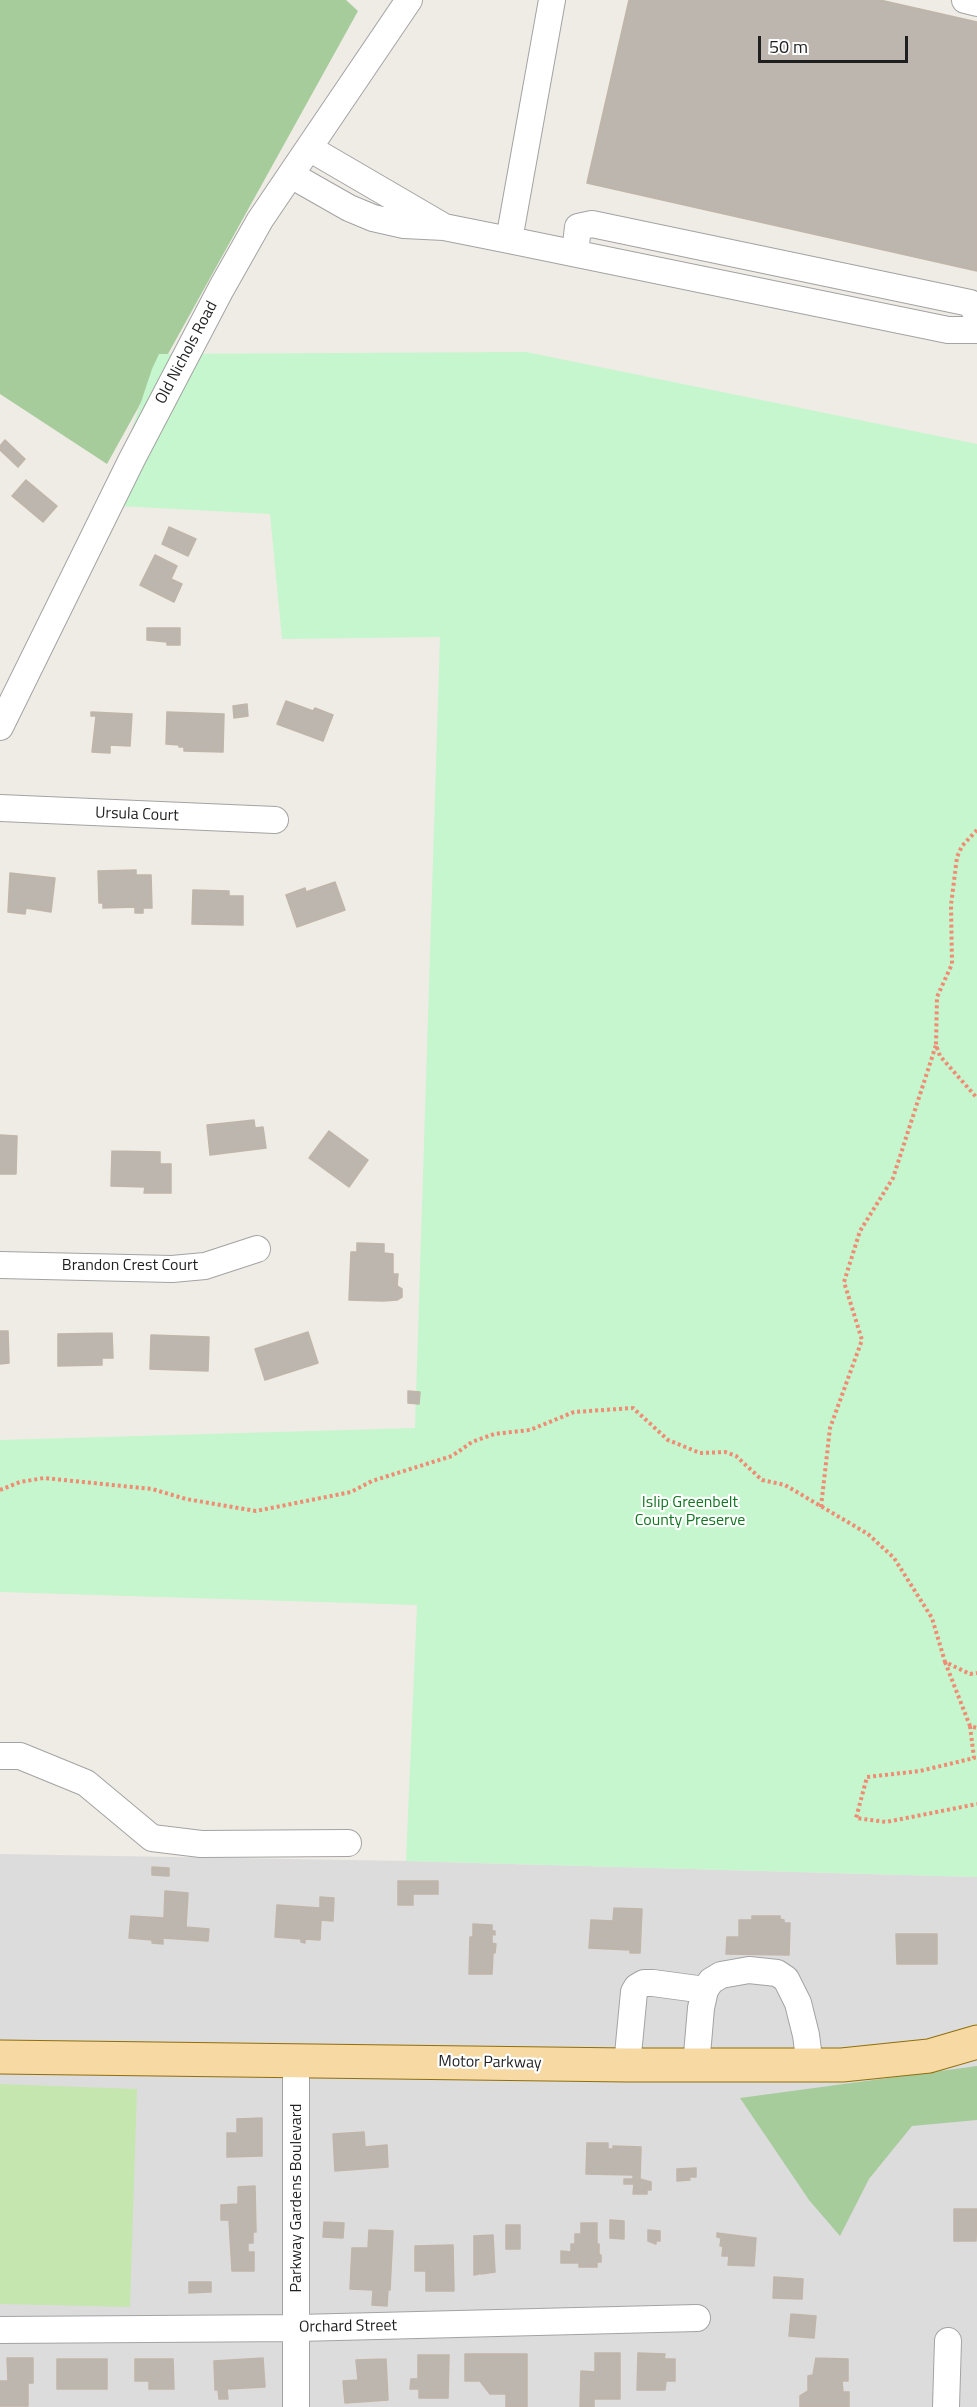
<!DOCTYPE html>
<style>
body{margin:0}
#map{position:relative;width:977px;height:2407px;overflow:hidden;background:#efece5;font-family:"Titillium Web",sans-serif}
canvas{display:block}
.scale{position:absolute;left:758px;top:36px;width:150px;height:27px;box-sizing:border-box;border:3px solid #1f1f1f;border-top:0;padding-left:8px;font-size:18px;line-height:21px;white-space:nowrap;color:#1f1f1f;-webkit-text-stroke:4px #fff;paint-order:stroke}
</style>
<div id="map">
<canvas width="977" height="2407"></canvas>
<div class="scale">50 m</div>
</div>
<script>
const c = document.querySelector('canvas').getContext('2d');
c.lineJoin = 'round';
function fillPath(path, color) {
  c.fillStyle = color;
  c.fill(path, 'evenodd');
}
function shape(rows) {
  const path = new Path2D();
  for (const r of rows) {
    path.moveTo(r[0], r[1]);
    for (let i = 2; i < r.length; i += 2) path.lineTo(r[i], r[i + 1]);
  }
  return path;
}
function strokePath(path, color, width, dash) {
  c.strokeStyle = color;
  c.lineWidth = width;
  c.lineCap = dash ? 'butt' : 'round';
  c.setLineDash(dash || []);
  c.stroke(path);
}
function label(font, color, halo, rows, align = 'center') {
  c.font = font + ' "Titillium Web",sans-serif';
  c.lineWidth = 4.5;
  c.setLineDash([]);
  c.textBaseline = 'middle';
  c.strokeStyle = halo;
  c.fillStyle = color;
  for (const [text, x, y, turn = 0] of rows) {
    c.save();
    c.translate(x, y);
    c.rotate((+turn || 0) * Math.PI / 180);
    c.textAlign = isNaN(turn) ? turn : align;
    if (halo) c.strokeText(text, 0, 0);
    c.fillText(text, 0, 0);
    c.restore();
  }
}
const residential = shape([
 [0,1854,406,1861,977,1877,977,2407,0,2407]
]);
const grass = shape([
 [0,2084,137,2089,130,2307,0,2304]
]);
const forest = shape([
 [0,0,346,0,358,11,107,464,0,394],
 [977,2066,977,2120,912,2126,869,2179,840,2236,809,2200,740,2098]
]);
const park = shape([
 [526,352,977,444,977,1877,406,1861,417,1605,0,1592,0,1440,415,1428,440,637,282,639,270,514,100,505,124,453,152,369,159,354]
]);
const building = shape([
 [629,0,880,0,977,22,977,271,587,183,629,0],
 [5,440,25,459,18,467,0,450,0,446,5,440],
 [26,480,57,506,43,522,12,496,26,480],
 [169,527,196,539,188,556,162,544,169,527],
 [155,555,177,566,171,579,182,584,174,602,140,585,155,555],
 [147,628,180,628,180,645,167,645,167,642,147,640,147,628],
 [286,701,313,711,315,708,333,715,323,741,277,724,286,701],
 [247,704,248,716,234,718,233,706,247,704],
 [91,712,132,714,130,746,110,745,110,753,92,752,96,716,91,716,91,712],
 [167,712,224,714,223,752,184,751,184,747,179,747,179,745,166,744,167,712],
 [136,870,136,875,151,875,152,908,143,908,143,913,135,913,135,907,103,908,103,903,99,903,98,871,136,870],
 [10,873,55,878,51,912,26,908,25,914,8,912,10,873],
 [335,882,345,910,297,927,286,895,305,888,306,892,335,882],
 [193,890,229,891,229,896,243,896,243,925,192,924,193,890],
 [254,1120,255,1128,263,1127,266,1148,210,1155,207,1125,254,1120],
 [329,1131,368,1160,349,1187,309,1158,329,1131],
 [0,1135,17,1136,16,1174,0,1174,0,1135],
 [112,1151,160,1152,160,1164,171,1164,171,1193,144,1193,145,1187,111,1186,112,1151],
 [357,1243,384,1244,384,1253,393,1254,393,1274,398,1274,397,1286,402,1289,402,1297,397,1300,383,1301,349,1300,351,1252,357,1252,357,1243],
 [0,1331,8,1331,9,1363,0,1364,0,1331],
 [308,1332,318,1363,265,1380,255,1349,308,1332],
 [112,1333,113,1358,102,1358,102,1365,58,1366,58,1334,112,1333],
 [151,1335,209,1337,208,1371,150,1369,151,1335],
 [408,1391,420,1392,419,1404,408,1403,408,1391],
 [152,1867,169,1868,169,1876,152,1875,152,1867],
 [398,1881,438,1881,438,1894,413,1894,413,1905,398,1905,398,1881],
 [165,1891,188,1893,186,1927,209,1929,208,1941,163,1938,163,1944,152,1943,152,1940,129,1938,131,1916,164,1918,165,1891],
 [320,1897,334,1898,333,1921,321,1920,320,1940,305,1939,305,1943,301,1942,301,1939,275,1937,277,1905,320,1908,320,1897],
 [614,1908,642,1909,640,1953,630,1953,630,1950,589,1948,591,1920,613,1921,614,1908],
 [752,1916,780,1916,780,1919,784,1920,784,1923,790,1923,789,1955,726,1954,727,1937,739,1937,739,1920,752,1920,752,1916],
 [473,1924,492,1925,492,1931,495,1931,495,1935,492,1934,492,1943,496,1944,495,1953,493,1953,492,1974,469,1974,470,1937,473,1937,473,1924],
 [896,1934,937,1934,937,1964,897,1964,896,1934],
 [262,2118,262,2156,227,2157,227,2133,237,2133,237,2119,262,2118],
 [364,2132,365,2147,387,2145,388,2167,335,2171,333,2134,364,2132],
 [587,2143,608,2143,608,2149,613,2149,613,2146,641,2147,640,2179,651,2182,651,2190,647,2190,647,2194,633,2194,634,2184,624,2184,624,2179,633,2179,633,2175,586,2174,587,2143],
 [696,2168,696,2177,689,2177,690,2180,677,2181,677,2169,696,2168],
 [255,2186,256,2232,253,2232,253,2243,248,2243,248,2252,254,2252,254,2271,232,2271,229,2220,221,2220,221,2205,238,2204,238,2187,255,2186],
 [954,2209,977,2209,976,2241,954,2241,954,2209],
 [610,2220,624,2221,624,2239,610,2238,610,2220],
 [324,2222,344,2223,343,2238,323,2237,324,2222],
 [581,2223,597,2223,597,2244,599,2244,599,2255,601,2255,601,2262,597,2262,597,2267,579,2267,579,2263,561,2263,561,2251,571,2252,571,2244,575,2244,575,2234,581,2234,581,2223],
 [506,2225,520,2225,520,2249,506,2249,506,2225],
 [369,2230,393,2231,390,2290,388,2290,387,2306,372,2305,373,2290,350,2289,352,2248,368,2248,369,2230],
 [648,2230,660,2231,660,2241,656,2241,656,2244,648,2241,648,2230],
 [717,2233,756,2238,754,2266,728,2265,729,2256,722,2256,723,2246,720,2246,721,2238,717,2237,717,2233],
 [493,2235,495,2272,481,2274,479,2271,479,2274,474,2275,474,2236,493,2235],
 [453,2245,454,2291,426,2291,426,2271,415,2271,415,2246,453,2245],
 [774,2277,803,2279,802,2299,773,2298,774,2277],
 [189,2282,211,2282,211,2292,189,2293,189,2282],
 [791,2314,816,2316,814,2338,789,2336,791,2314],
 [595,2353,620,2353,620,2399,594,2399,594,2407,580,2407,581,2371,595,2372,595,2353],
 [638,2353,665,2354,664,2359,675,2359,675,2381,666,2381,665,2390,637,2390,638,2353],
 [465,2354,527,2354,527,2407,506,2407,506,2394,490,2394,480,2381,465,2381,465,2354],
 [418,2355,449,2355,448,2398,419,2398,419,2389,410,2389,411,2379,418,2379,418,2355],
 [7,2358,33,2358,33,2383,28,2383,28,2406,0,2406,0,2381,8,2381,7,2358],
 [263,2358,265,2387,227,2389,228,2399,219,2399,218,2390,215,2390,214,2361,263,2358],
 [816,2358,848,2359,848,2381,842,2381,843,2392,849,2392,849,2407,800,2407,800,2396,808,2391,808,2376,813,2375,816,2358],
 [57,2359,107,2359,107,2389,57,2389,57,2359],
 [135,2359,173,2359,174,2389,149,2389,149,2381,135,2381,135,2359],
 [386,2359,388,2400,345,2403,343,2381,358,2380,356,2360,386,2359]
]);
const path = shape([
 [977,830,962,846,957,857,951,905,952,964,937,997,936,1045,940,1056,977,1098],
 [0,1490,20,1482,44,1478,152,1489,186,1499,256,1511,351,1492,372,1481,452,1456,472,1442,494,1434,530,1430,574,1412,633,1408,668,1440,700,1453,725,1452,736,1456,762,1480,785,1485,868,1534,894,1558,932,1618,945,1662,970,1674,977,1673],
 [821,1507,830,1428,862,1340,844,1282,860,1231,893,1178,936,1045],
 [945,1662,970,1726,977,1728],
 [970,1726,974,1758,920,1771,867,1777,856,1818,886,1822,977,1804]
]);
const minor = shape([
 [965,0,977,3],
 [309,148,441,225],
 [291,175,349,208,373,218,404,225,444,227,509,240,552,0],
 [509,240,948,330,977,330],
 [575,253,578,227,592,224,970,303,977,314],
 [0,727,132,459,221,289,260,220,409,0],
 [0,808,275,820],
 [0,1265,172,1269,205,1266,257,1249],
 [0,1756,20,1756,86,1783,152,1838,201,1844,348,1843],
 [296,2061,296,2407],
 [627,2065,634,1992,637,1987,644,1983,653,1983,705,1990],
 [696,2066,701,2008,705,1990,711,1981,721,1975,749,1970,777,1973,786,1979,798,2003,806,2035,810,2066],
 [0,2330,298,2328,697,2318],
 [946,2407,948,2341]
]);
const major = shape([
 [0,2057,627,2065,842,2065,929,2056,977,2042]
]);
const streetNames = [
 ["Old Nichols Road",187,353,-62],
 ["Ursula Court",137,815,2],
 ["Brandon Crest Court",130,1266],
 ["Motor Parkway",490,2063,1],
 ["Parkway Gardens Boulevard",297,2198,-90],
 ["Orchard Street",348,2327,-1]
];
const parkNames = [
 ["Islip Greenbelt",690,1503],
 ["County Preserve",690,1521]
];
fillPath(residential, '#dddcdc');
fillPath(grass, '#c5e6ae');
fillPath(forest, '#a7cc9c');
fillPath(park, '#c5f6cd');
fillPath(building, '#bcb6af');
strokePath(building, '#c0b5a9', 1.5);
strokePath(minor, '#a3a3a3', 28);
strokePath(major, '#916e09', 35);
strokePath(path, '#f28b74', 4, [3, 3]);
strokePath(minor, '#fff', 26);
strokePath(major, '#f6d9a3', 33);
label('16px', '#1f1f1f', '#fff', streetNames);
label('16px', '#127722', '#fff', parkNames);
</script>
